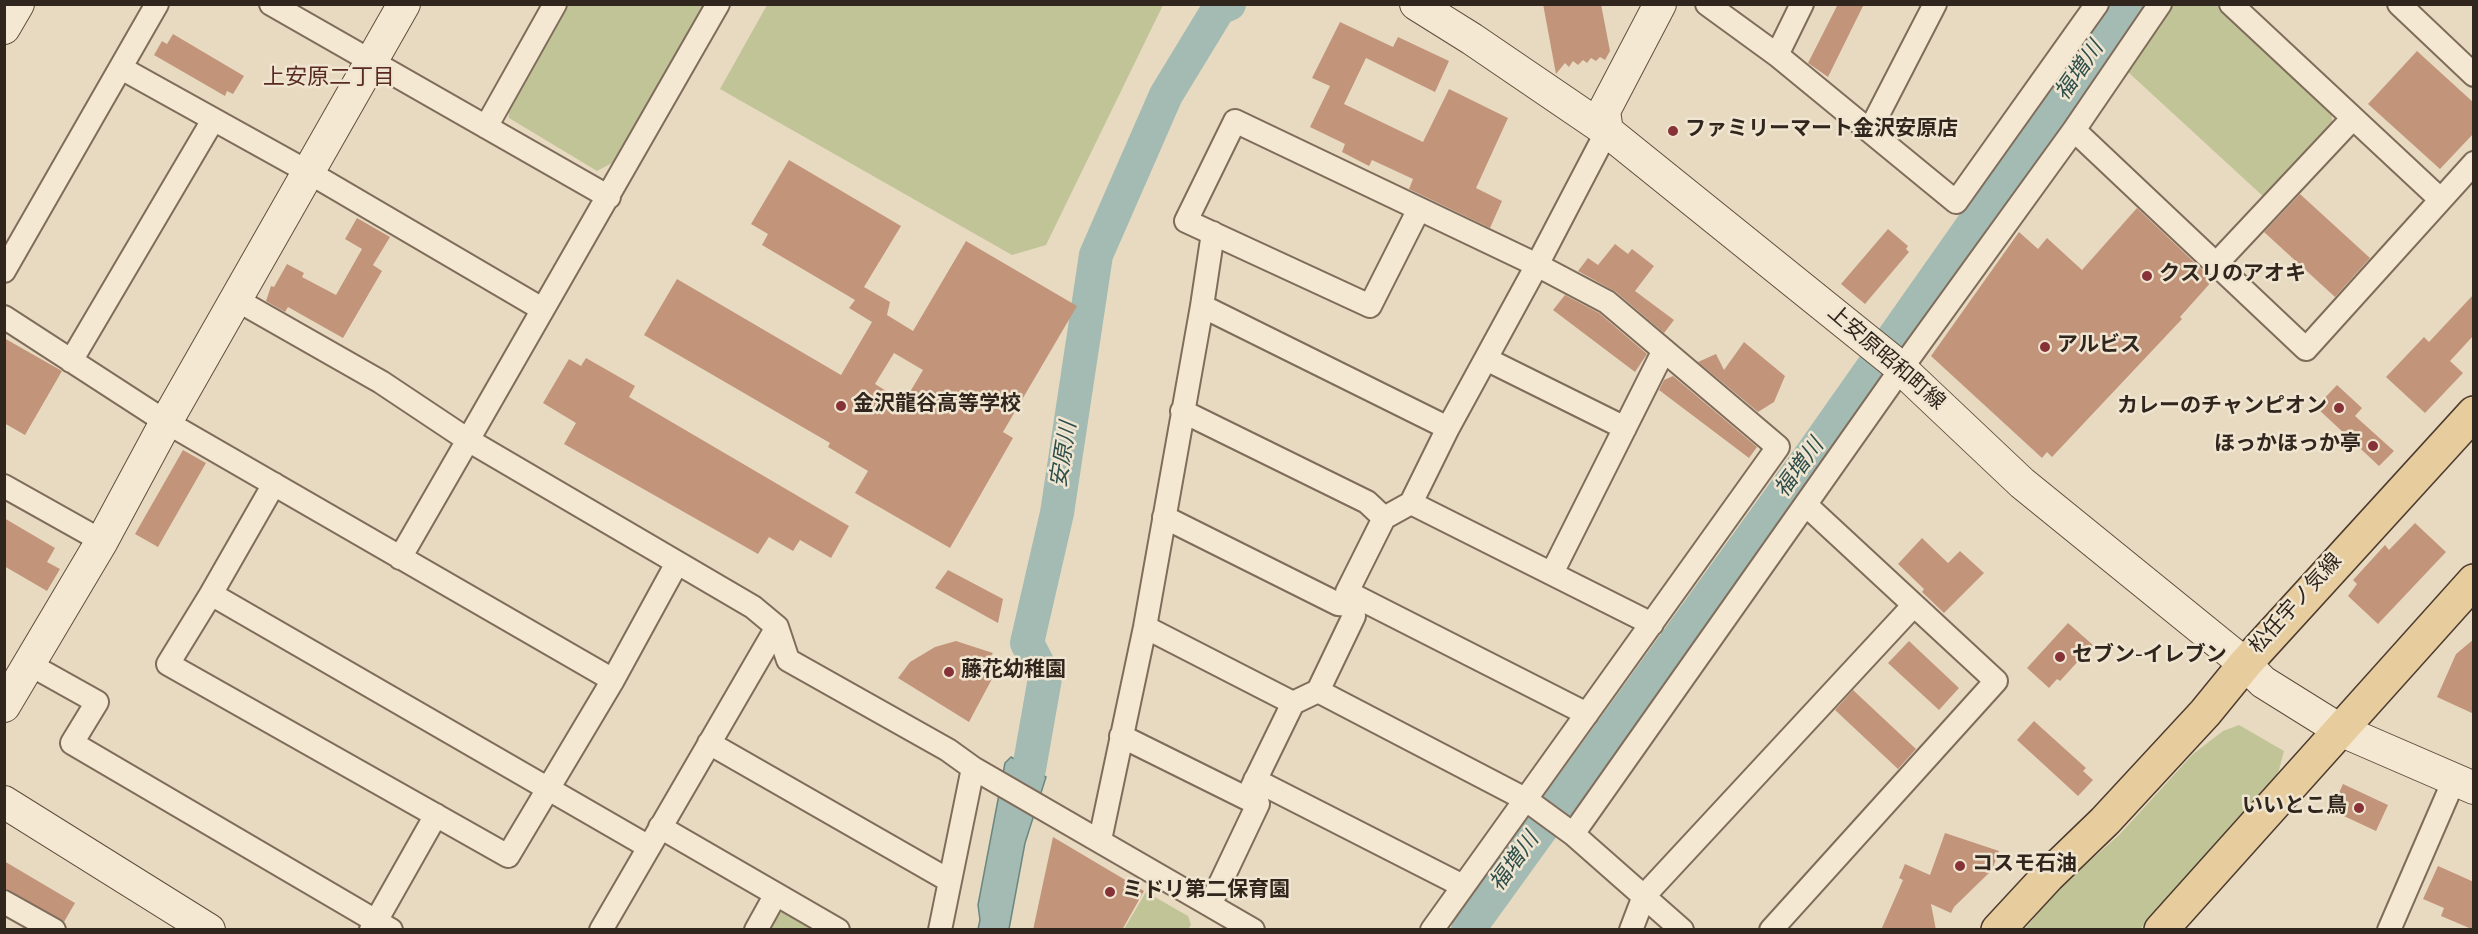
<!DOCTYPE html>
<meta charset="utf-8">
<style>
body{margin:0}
#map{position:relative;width:2478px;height:934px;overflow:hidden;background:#e8dac1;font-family:Spectral,serif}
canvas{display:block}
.frame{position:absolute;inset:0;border:6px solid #31261d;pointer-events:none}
</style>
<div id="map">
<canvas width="2478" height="934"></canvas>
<div class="frame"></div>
</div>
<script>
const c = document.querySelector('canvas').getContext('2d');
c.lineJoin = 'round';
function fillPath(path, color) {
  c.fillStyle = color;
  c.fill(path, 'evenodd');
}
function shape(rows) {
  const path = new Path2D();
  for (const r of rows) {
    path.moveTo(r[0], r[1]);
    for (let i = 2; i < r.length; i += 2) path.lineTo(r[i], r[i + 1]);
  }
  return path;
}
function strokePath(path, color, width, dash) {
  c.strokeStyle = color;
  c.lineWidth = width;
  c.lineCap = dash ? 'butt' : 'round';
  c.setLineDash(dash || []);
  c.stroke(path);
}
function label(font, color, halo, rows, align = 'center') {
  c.font = font + ' Spectral,"Noto Sans JP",serif';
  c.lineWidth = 5;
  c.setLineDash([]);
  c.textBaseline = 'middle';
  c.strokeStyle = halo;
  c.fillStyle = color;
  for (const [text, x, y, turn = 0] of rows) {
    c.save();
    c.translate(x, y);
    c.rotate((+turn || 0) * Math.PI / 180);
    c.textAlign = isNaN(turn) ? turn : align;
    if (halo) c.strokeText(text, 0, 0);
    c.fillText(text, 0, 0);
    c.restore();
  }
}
const green = shape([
 [564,5,704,5,612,163,597,171,509,118,508,106],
 [767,5,767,4,1163,5,1046,245,1012,255,720,89],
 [2171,5,2217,5,2331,112,2333,126,2266,199,2128,72],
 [2239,725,2284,751,2279,770,2263,798,2140,929,2024,930,2057,890,2119,835,2193,754,2223,731],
 [1146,892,1188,916,1191,925,1188,929,1124,929],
 [787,912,816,930,766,930,775,913]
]);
const water = shape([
 [1011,757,1046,777,1025,843,1009,929,978,929,980,920,978,905,1005,763,1011,757]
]);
const river = shape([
 [1014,812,1029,769,1045,678,1027,643,1057,513,1096,255,1166,95,1219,8,1229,4],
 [1468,930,1814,451,2128,4]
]);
const building = shape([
 [1543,4,1601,4,1610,51,1605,60,1600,57,1596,61,1591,58,1587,63,1583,60,1578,65,1573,61,1569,67,1565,63,1556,74],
 [1838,4,1864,4,1828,77,1808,63],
 [1340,22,1393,47,1398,37,1449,61,1435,92,1366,58,1344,104,1423,142,1449,89,1508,118,1476,188,1502,201,1490,228,1409,189,1413,179,1372,160,1369,166,1342,152,1345,144,1310,127,1330,86,1312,78],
 [173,34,244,76,233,94,227,91,225,96,154,55,162,41,167,44],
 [2417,51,2474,103,2474,133,2440,169,2368,104],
 [789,160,901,226,864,287,890,302,887,315,913,331,966,241,1077,306,1003,432,1013,438,950,548,855,493,868,471,828,447,830,443,644,335,677,279,841,375,872,322,849,308,855,300,762,245,768,234,751,224],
 [894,353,923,370,904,402,875,384],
 [2300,194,2370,258,2335,297,2264,232],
 [2137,208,2213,280,2180,317,2182,319,2052,457,2047,452,2042,458,1931,356,2019,232,2038,249,2047,238,2082,270],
 [357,218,390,237,373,265,382,271,343,338,288,307,285,312,266,301,271,286,274,287,287,264,304,273,302,277,336,295,362,249,345,239],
 [1888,229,1908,246,1906,249,1909,252,1865,304,1841,284],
 [1615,244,1628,254,1632,249,1654,266,1635,291,1674,320,1664,333,1616,292,1578,271,1588,258,1598,265],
 [2474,294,2474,335,2450,361,2463,373,2425,413,2386,377,2424,337,2429,342],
 [1565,295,1599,313,1647,354,1635,372,1553,310],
 [4,338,62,371,25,435,4,423],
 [1744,342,1785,376,1774,402,1758,412,1698,362,1716,354,1724,370],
 [586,358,635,386,629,397,849,526,831,558,800,540,793,551,769,537,758,554,564,444,576,423,543,403,569,359,581,366],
 [1673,376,1757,447,1749,458,1659,390,1664,380],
 [2337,385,2362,408,2355,416,2394,451,2379,466,2316,407],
 [183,450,206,463,158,547,135,534],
 [4,518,55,548,47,562,60,569,47,591,4,566],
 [2415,523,2446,552,2378,624,2348,596,2357,584,2353,580,2385,545,2389,550],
 [1922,538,1948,563,1960,551,1984,573,1944,613,1922,592,1924,589,1898,564],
 [948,570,1003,599,998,623,935,588],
 [2068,623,2093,645,2060,681,2057,679,2049,688,2027,668],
 [2474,639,2474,714,2437,697,2456,654],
 [956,641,993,653,983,669,993,677,969,722,898,678,910,662,935,647],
 [1909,641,1959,688,1939,710,1888,663],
 [1853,690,1916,749,1898,769,1835,710],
 [2034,721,2086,768,2083,771,2093,780,2078,796,2017,740],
 [2343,784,2388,805,2376,831,2331,810],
 [1945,833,1999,851,1992,870,1954,907,1951,913,1931,904,1936,930,1881,930,1903,880,1899,878,1905,864,1930,875],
 [1053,837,1144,891,1122,930,1033,930],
 [4,861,75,903,64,922,4,889],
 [2438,866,2474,882,2474,930,2441,916,2444,908,2423,899]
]);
const street = shape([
 [271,4,609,197],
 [718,4,468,440,753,607,777,627,788,660,948,750,973,768,940,930],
 [1707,4,1777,55,1956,202,2097,4],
 [2160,4,2074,130,2306,349,2474,163],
 [2231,4,2440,199],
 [2399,4,2474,75],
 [1777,55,1802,4],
 [121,68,310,173,542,309],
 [486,127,555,4],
 [1870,130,1935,4],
 [2216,264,2353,118],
 [4,271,157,4],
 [237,300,381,382,468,440,400,558],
 [1202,306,1213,233],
 [4,317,166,422,613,680,677,563],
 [1486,359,1625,428],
 [71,361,213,120],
 [1182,411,1367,502,1384,518],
 [274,484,211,594,649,847],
 [4,486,102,541],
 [1411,503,1652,624],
 [1164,517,1338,604,1351,605],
 [1552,573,1664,350],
 [1347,592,1587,714],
 [211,594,168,664,508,856,613,680],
 [1145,627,1293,703],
 [29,664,97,702,72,743,391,930],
 [1318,691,1525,799,1573,834],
 [1121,736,1258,804],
 [709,743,950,881],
 [973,768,1253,930],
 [1255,780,1463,886],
 [660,827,838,930],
 [1100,840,1145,627,1202,306,1448,428],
 [4,902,54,930],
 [1210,905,1258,804,1252,787,1293,703,1318,691,1354,616,1347,592,1384,518,1411,503,1448,428,1537,265,1235,121,1186,221,1370,306,1419,209],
 [371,930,436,815],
 [601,930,777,627],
 [756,930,776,894],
 [1432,930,1778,447,1607,302,1537,265,1607,131],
 [1631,930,1644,896,1914,605],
 [1682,930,1573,834,1901,369,2074,130],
 [1771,930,1996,681,1806,505],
 [2389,930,2454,780]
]);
const secondary = shape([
 [1416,4,1472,39,1607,131,1895,363,2022,483,2245,664,2263,682,2340,730,2474,788],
 [4,28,18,4],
 [1607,131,1604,111,1660,4],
 [4,706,102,541,166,422,404,4],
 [4,802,209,930]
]);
const primary = shape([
 [1998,930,2048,876,2105,821,2205,713,2245,664,2474,413],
 [2161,930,2474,581]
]);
const markers = [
 [1673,131,6,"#873237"],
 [2147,276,6,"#873237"],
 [2045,347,6,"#873237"],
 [841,406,6,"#873237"],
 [2339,408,6,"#873237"],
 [2373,446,6,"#873237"],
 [2060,657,6,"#873237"],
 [949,672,6,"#873237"],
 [2359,808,6,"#873237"],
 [1960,866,6,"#873237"],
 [1110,892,6,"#873237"]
];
const poiNames = [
 ["ファミリーマート金沢安原店",1685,131],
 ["クスリのアオキ",2159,276],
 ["アルビス",2057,347],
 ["金沢龍谷高等学校",853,406],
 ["カレーのチャンピオン",2327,408,"right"],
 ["ほっかほっか亭",2361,446,"right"],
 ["セブン-イレブン",2072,657],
 ["藤花幼稚園",961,672],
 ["いいとこ鳥",2347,808,"right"],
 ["コスモ石油",1972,866],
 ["ミドリ第二保育園",1122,892]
];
const streetNames = [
 ["上安原昭和町線",1885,359,41],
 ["松任宇ノ気線",2297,605,-48]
];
const waterNames = [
 ["福増川",2081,72,-55],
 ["安原川",1066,455,-81],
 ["福増川",1801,469,-54],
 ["福増川",1516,863,-54]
];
const neighbourhoodNames = [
 ["上安原二丁目",329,80]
];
fillPath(green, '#c1c497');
fillPath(water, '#a3bbb2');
strokePath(water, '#6c877f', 1.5);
strokePath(river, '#a3bbb2', 34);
fillPath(building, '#c2957b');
strokePath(street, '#7f6c5b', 26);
strokePath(secondary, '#614e3e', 34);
strokePath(primary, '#4d3b2f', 36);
strokePath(street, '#f4e8d3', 22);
strokePath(secondary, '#f4e8d3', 32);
strokePath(primary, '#e7cc9d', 33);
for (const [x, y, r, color] of markers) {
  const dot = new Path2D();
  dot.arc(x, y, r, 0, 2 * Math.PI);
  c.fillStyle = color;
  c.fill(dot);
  strokePath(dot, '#f0e5d0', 2);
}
label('bold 21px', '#31261d', '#f0e5d0', poiNames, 'left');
label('21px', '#31261d', '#f0e5d0', streetNames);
label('italic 22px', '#2e4f4b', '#f0e5d0', waterNames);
label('22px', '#582a22', '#f0e5d0', neighbourhoodNames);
</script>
